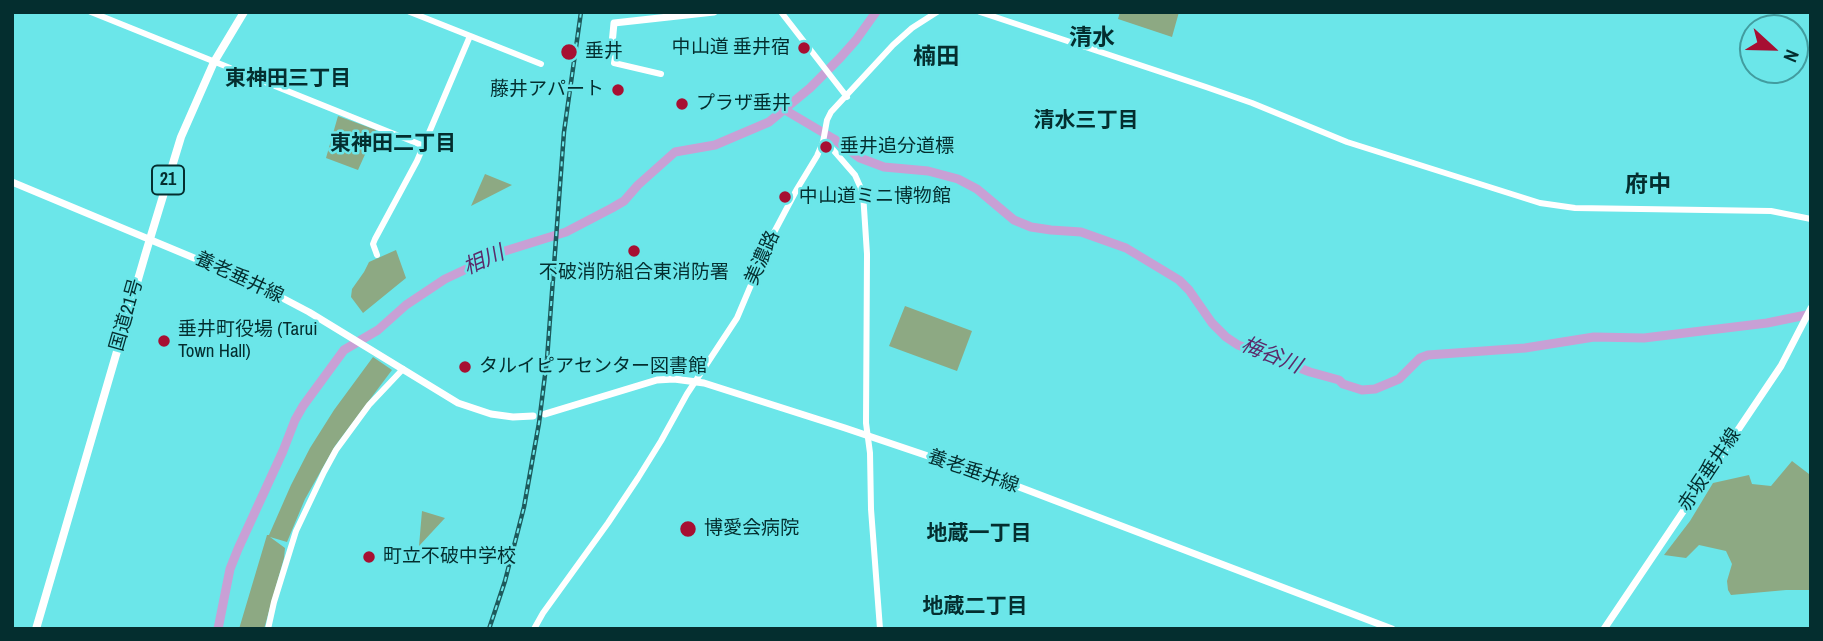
<!DOCTYPE html>
<meta charset="utf-8">
<style>
body{margin:0}
#map{position:relative;width:1823px;height:641px;overflow:hidden;background:#6be6e9;font-family:"Archivo Narrow",sans-serif}
canvas{display:block}
.frame{position:absolute;inset:0;border:14px solid #042e2f;pointer-events:none}
.north{position:absolute;left:1739px;top:14px;width:70px;height:70px;box-sizing:border-box;background:#6be6e9;border:2px solid #429c9f;border-radius:50%;rotate:112deg;font-size:19px;font-weight:700;line-height:28px;text-align:center;color:#042e2f}
.north::after{content:'';display:block;margin:auto;width:24px;height:32px;background:#a70f32;clip-path:polygon(50% 0,100% 100%,50% 72%,0 100%)}
</style>
<div id="map">
<canvas width="1823" height="641"></canvas>
<div class="frame"></div>
<div class="north">N</div>
</div>
<script>
const c = document.querySelector('canvas').getContext('2d');
c.lineJoin = 'round';
function fillPath(path, color) {
  c.fillStyle = color;
  c.fill(path, 'evenodd');
}
function shape(rows) {
  const path = new Path2D();
  for (const r of rows) {
    path.moveTo(r[0], r[1]);
    for (let i = 2; i < r.length; i += 2) path.lineTo(r[i], r[i + 1]);
  }
  return path;
}
function strokePath(path, color, width, dash) {
  c.strokeStyle = color;
  c.lineWidth = width;
  c.lineCap = dash ? 'butt' : 'round';
  c.setLineDash(dash || []);
  c.stroke(path);
}
function label(font, color, halo, rows, align = 'center') {
  c.font = font + ' "Archivo Narrow","Noto Sans JP",sans-serif';
  c.lineWidth = 5;
  c.setLineDash([]);
  c.textBaseline = 'middle';
  c.strokeStyle = halo;
  c.fillStyle = color;
  for (const [text, x, y, turn = 0] of rows) {
    c.save();
    c.translate(x, y);
    c.rotate((+turn || 0) * Math.PI / 180);
    c.textAlign = isNaN(turn) ? turn : align;
    if (halo) c.strokeText(text, 0, 0);
    c.fillText(text, 0, 0);
    c.restore();
  }
}
const green = shape([
 [1120,12,1179,12,1172,37,1118,19],
 [338,116,376,130,358,170,326,158],
 [485,174,512,185,471,206],
 [396,250,406,278,363,313,351,297,352,289,364,272,369,262],
 [905,306,972,331,957,371,889,346],
 [373,357,392,370,335,446,305,499,287,542,270,537,285,548,284,558,264,629,239,629,267,535,269,535,291,485,310,448,334,410],
 [1792,461,1809,474,1811,473,1811,590,1786,590,1731,595,1728,590,1727,581,1732,564,1726,551,1699,545,1686,558,1664,555,1690,521,1713,483,1749,475,1752,484,1771,486],
 [422,511,445,518,419,546]
]);
const river = shape([
 [785,110,834,139,860,158,884,167,928,171,958,179,977,189,1014,220,1031,227,1051,230,1081,232,1126,248,1179,280,1189,290,1212,323,1226,337,1238,345,1310,372,1339,380,1343,384,1362,390,1375,389,1399,379,1420,358,1428,355,1525,348,1594,337,1644,338,1767,323,1811,314],
 [218,629,230,569,238,549,283,451,295,420,303,406,344,350,378,330,406,305,445,279,505,251,566,232,612,208,624,201,638,185,675,152,715,145,769,122,810,88,840,58,856,40,876,12]
]);
const tertiary = shape([
 [91,12,424,146],
 [410,12,541,64],
 [781,12,847,97],
 [980,12,1206,87,1252,103,1347,142,1540,203,1575,208,1771,211,1811,219],
 [612,44,616,51,614,63,661,74],
 [823,142,828,144,855,175,863,193,867,254,866,423,870,453,871,509,880,629],
 [377,255,373,244,375,239,417,161,470,36],
 [268,629,274,602,296,531,324,472,336,450,369,405,403,369],
 [534,629,543,613,608,523,638,478,661,441,687,394,737,318,770,240,797,189,817,156,823,142,827,120,831,112,893,45,912,28,937,12]
]);
const secondary = shape([
 [612,44,614,23,714,12],
 [12,182,254,283,309,312,458,403,491,414,513,417,533,416],
 [545,414,657,380,674,379,704,383,845,428,1014,485,1392,629],
 [1604,629,1781,366,1811,308]
]);
const trunk = shape([
 [36,629,146,252,181,137,214,62,244,12]
]);
const rail = shape([
 [489,629,505,581,524,507,539,423,547,359,564,132,581,12]
]);
const markers = [
 [804,48,7,"#a70f32"],
 [569,52,9,"#a70f32"],
 [618,90,7,"#a70f32"],
 [682,104,7,"#a70f32"],
 [826,147,7,"#a70f32"],
 [785,197,7,"#a70f32"],
 [634,251,7,"#a70f32"],
 [164,341,7,"#a70f32"],
 [465,367,7,"#a70f32"],
 [688,529,9,"#a70f32"],
 [369,557,7,"#a70f32"]
];
const shields = [
 [168,180,32]
];
const shieldNames = [
 ["21",168,180]
];
const poiNames = [
 ["中山道 垂井宿",790,48,"right"],
 ["垂井",585,52],
 ["藤井アパート",604,90,"right"],
 ["プラザ垂井",696,104],
 ["垂井追分道標",840,147],
 ["中山道ミニ博物館",799,197],
 ["不破消防組合東消防署",634,273,"center"],
 ["垂井町役場 (Tarui",178,330],
 ["Town Hall)",178,352],
 ["タルイピアセンター図書館",479,367],
 ["博愛会病院",704,529],
 ["町立不破中学校",383,557]
];
const streetNames = [
 ["美濃路",763,258,-66],
 ["養老垂井線",239,278,25],
 ["国道21号",127,315,-74],
 ["赤坂垂井線",1710,470,-56],
 ["養老垂井線",973,472,19]
];
const neighbourhoodNames = [
 ["東神田三丁目",288,79],
 ["清水三丁目",1086,121],
 ["東神田二丁目",393,144],
 ["地蔵一丁目",979,534],
 ["地蔵二丁目",975,607]
];
const waterNames = [
 ["相川",484,261,-24],
 ["梅谷川",1271,356,22]
];
const quarterNames = [
 ["清水",1092,39],
 ["楠田",936,58],
 ["府中",1648,186]
];
fillPath(green, '#8da983');
strokePath(river, '#c8a0d5', 9);
strokePath(tertiary, '#fff', 6);
strokePath(secondary, '#fff', 7);
strokePath(trunk, '#fff', 8);
strokePath(rail, '#1d5a5c', 4.5);
strokePath(rail, '#6be6e9', 2, [5]);
for (const [x, y, r, color] of markers) {
  const dot = new Path2D();
  dot.arc(x, y, r, 0, 2 * Math.PI);
  c.fillStyle = color;
  c.fill(dot);
  strokePath(dot, '#6be6e9', 2.5);
}
for (const [x, y, w] of shields) {
  const box = new Path2D();
  box.roundRect(x - w / 2, y - 14.5, w, 29, 5);
  c.fillStyle = '#6be6e9';
  c.fill(box);
  strokePath(box, '#042e2f', 2);
}
label('bold 18px', '#042e2f', null, shieldNames);
label('19px', '#042e2f', '#6be6e9', poiNames, 'left');
label('19px', '#042e2f', '#6be6e9', streetNames);
label('bold 21px', '#042e2f', '#6be6e9', neighbourhoodNames);
label('italic 21px', '#5b2b6a', '#6be6e9', waterNames);
label('bold 23px', '#042e2f', '#6be6e9', quarterNames);
</script>
